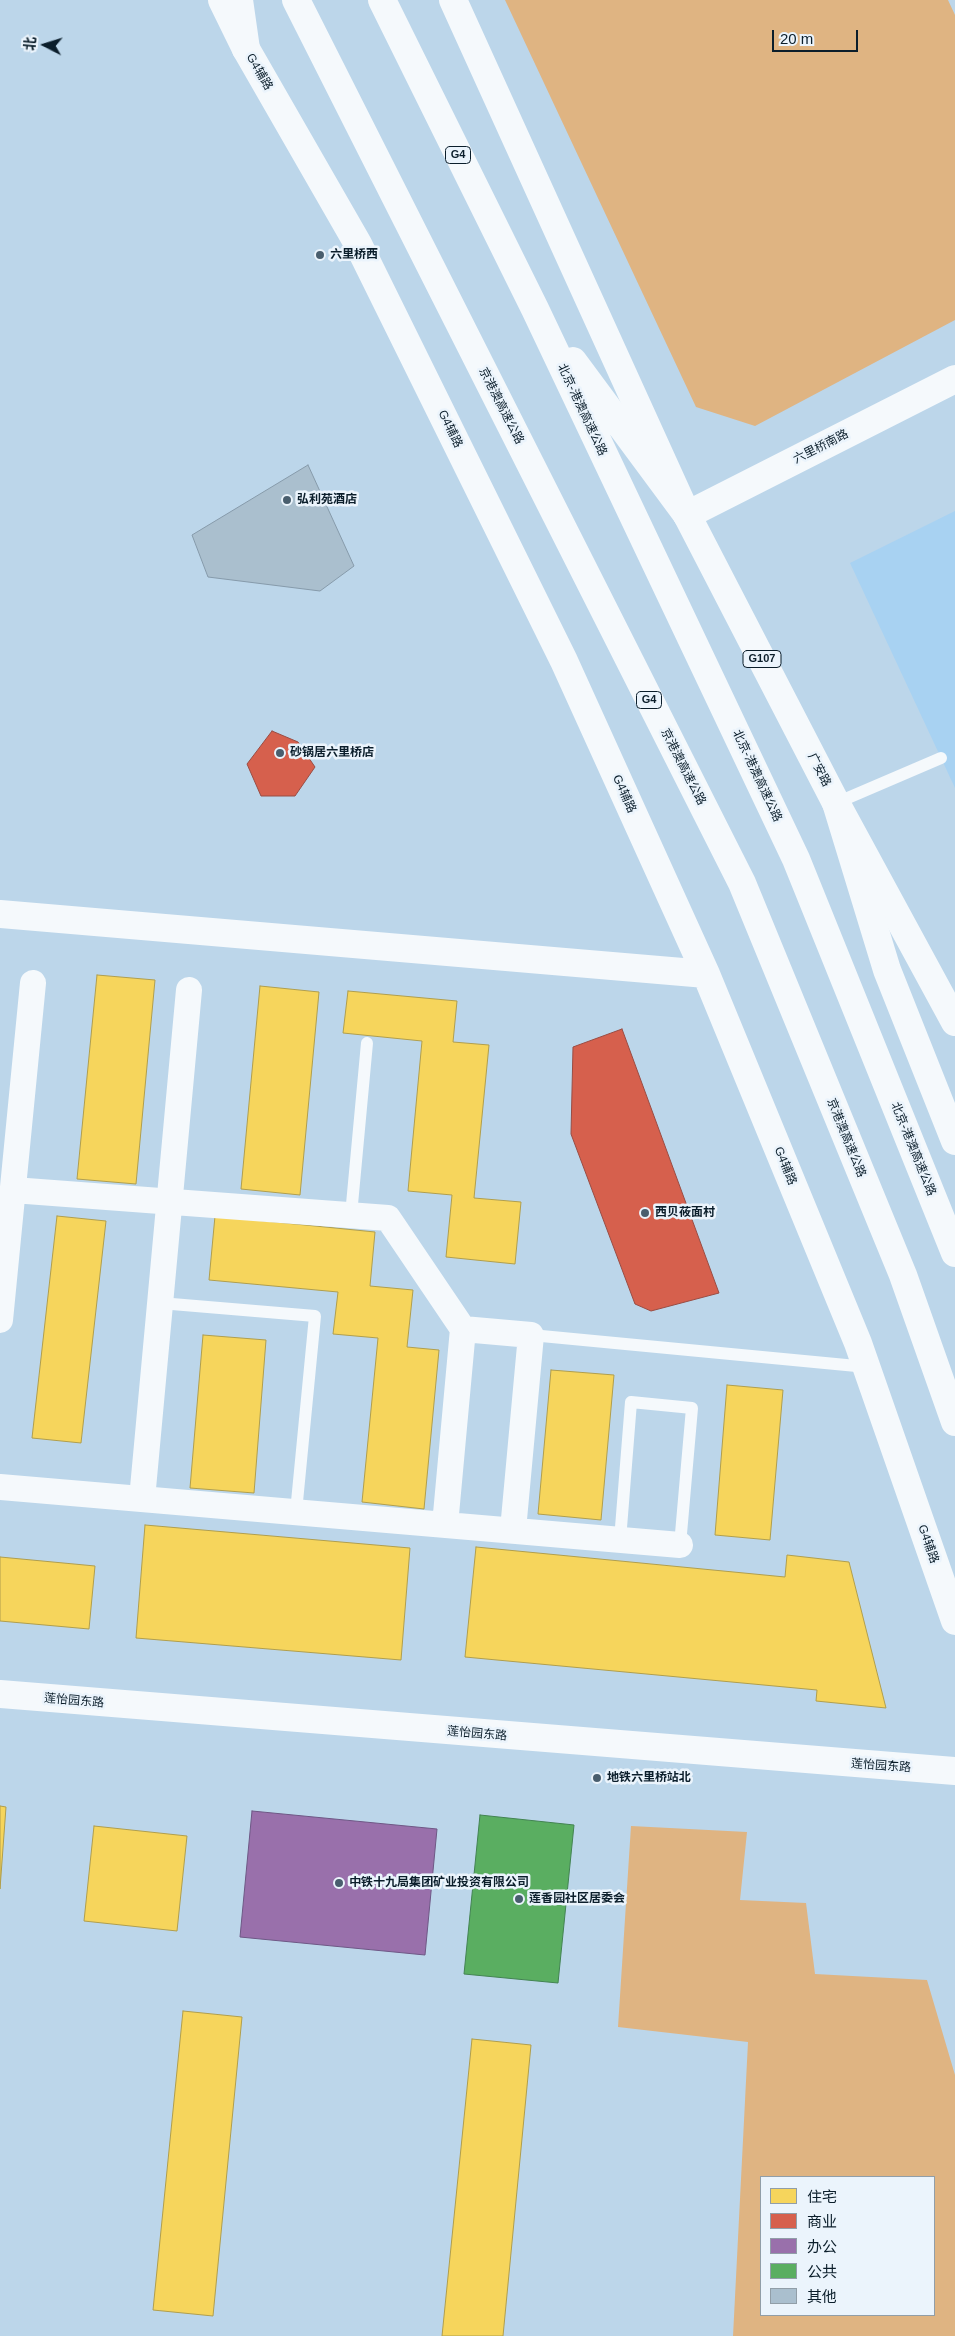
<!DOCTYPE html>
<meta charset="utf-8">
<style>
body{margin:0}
#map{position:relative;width:955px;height:2336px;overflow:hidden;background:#bcd6ea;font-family:Helvetica,"Noto Sans SC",sans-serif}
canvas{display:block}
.legend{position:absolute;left:760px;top:2176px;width:175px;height:140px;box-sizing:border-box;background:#ebf4fc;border:1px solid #919ea8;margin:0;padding:6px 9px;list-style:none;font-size:15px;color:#0b1e2b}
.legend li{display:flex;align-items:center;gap:10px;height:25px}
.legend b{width:25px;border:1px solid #919ea8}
.north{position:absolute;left:20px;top:20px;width:50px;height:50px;-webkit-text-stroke:4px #ebf4fc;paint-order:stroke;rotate:275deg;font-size:14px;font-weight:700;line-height:20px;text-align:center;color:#0b1e2b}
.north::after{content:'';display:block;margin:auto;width:18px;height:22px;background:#0b1e2b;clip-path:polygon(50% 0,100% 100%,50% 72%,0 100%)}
.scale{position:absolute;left:772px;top:30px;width:86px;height:22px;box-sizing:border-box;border:2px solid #0b1e2b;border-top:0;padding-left:6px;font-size:15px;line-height:18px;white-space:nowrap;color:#0b1e2b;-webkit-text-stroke:4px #ebf4fc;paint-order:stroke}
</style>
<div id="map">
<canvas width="955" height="2336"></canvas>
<ul class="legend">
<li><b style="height:14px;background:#f6d55c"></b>住宅</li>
<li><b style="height:14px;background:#d6604d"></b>商业</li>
<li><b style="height:14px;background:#9970ab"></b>办公</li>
<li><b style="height:14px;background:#5aae61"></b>公共</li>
<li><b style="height:14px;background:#aabfce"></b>其他</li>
</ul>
<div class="north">北</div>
<div class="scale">20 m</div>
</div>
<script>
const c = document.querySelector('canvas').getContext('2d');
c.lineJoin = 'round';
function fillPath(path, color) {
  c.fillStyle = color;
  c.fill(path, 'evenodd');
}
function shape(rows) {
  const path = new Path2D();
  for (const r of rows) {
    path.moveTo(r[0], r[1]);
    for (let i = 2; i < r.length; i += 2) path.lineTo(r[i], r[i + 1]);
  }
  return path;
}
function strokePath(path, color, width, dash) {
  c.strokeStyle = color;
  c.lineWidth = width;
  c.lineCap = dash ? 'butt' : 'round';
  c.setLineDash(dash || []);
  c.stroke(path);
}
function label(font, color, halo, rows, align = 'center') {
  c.font = font + ' Helvetica,"Noto Sans SC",sans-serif';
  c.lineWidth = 5;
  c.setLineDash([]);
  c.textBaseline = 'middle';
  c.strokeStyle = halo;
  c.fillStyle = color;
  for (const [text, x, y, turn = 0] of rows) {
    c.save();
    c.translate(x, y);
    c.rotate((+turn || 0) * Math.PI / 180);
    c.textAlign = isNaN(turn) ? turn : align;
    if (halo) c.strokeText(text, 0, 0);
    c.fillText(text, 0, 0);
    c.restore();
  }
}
const built = shape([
 [955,511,955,788,850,563]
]);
const green = shape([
 [505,0,948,0,955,15,955,320,755,426,696,407],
 [631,1826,747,1832,740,1900,806,1903,815,1974,927,1980,955,2075,955,2336,733,2336,748,2042,618,2027],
 [934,2177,934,2315,761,2315,761,2177]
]);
const homes = shape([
 [97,975,155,980,136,1184,77,1179,97,975],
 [260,986,319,992,300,1195,241,1189,260,986],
 [348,991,457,1001,453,1042,489,1045,474,1198,521,1202,515,1264,446,1257,452,1195,408,1191,422,1041,343,1033,348,991],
 [57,1216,106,1221,81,1443,32,1438,57,1216],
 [215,1216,375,1232,370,1286,413,1290,407,1347,439,1350,424,1509,362,1502,378,1338,333,1334,338,1292,209,1280,215,1216],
 [203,1335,266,1340,254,1493,190,1488,203,1335],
 [551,1370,614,1375,601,1520,538,1514,551,1370],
 [727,1385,783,1390,770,1540,715,1535,727,1385],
 [145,1525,410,1548,401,1660,136,1638,145,1525],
 [476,1547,785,1577,787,1555,849,1562,886,1708,816,1701,817,1690,465,1657,476,1547],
 [0,1557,95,1566,89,1629,0,1621,0,1557],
 [0,1806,6,1807,0,1889,0,1806],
 [94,1826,187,1836,177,1931,84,1921,94,1826],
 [183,2011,242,2017,213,2316,153,2310,183,2011],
 [472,2039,531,2045,503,2336,442,2336,472,2039]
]);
const shops = shape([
 [272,731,298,742,315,767,295,796,261,796,247,764,272,731],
 [622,1029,719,1293,651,1311,635,1304,571,1134,573,1047,622,1029]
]);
const offices = shape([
 [252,1811,437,1829,425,1955,240,1937,252,1811]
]);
const public = shape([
 [480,1815,574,1825,558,1983,464,1974,480,1815]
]);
const building = shape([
 [308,465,354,566,320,591,208,577,192,535,308,465]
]);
const service = shape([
 [836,803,941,758],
 [351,1215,367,1043],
 [160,1303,315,1316,296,1512],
 [531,1335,867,1367],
 [620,1540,631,1402,692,1408,680,1545]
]);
const minor = shape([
 [13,1190,388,1218,463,1329],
 [0,1320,33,983],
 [0,1487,680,1545],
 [142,1499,189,990],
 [445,1525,463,1329,531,1335,513,1530]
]);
const tertiary = shape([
 [222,0,246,49,358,244,564,661,706,974,858,1343,955,1621],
 [453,0,687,515,955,379],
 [0,914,706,974],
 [0,1694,955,1771]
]);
const trunk = shape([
 [687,515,836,803,955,1022]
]);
const motorway = shape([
 [239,0,246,49],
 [296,0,742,883,903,1275,955,1422],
 [382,0,535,309,796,859,955,1253],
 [573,361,687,515],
 [836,803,887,970,955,1141]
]);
const markers = [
 [320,255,5,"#495e6e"],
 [287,500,5,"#495e6e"],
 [280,753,5,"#495e6e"],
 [645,1213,5,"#495e6e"],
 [597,1778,5,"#495e6e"],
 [339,1883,5,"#495e6e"],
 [519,1899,5,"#495e6e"]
];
const shields = [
 [458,155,25],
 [762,659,38],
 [649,700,25]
];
const shieldNames = [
 ["G4",458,155],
 ["G107",762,659],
 ["G4",649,700]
];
const streetNames = [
 ["G4辅路",259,72,60],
 ["京港澳高速公路",501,406,63],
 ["北京-港澳高速公路",582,410,65],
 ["G4辅路",450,429,64],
 ["六里桥南路",821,447,-27],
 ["京港澳高速公路",683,767,63],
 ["广安路",819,770,63],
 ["北京-港澳高速公路",757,776,65],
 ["G4辅路",624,794,66],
 ["京港澳高速公路",846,1138,68],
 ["北京-港澳高速公路",913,1149,68],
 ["G4辅路",785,1166,68],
 ["G4辅路",928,1544,71],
 ["莲怡园东路",74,1701,5],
 ["莲怡园东路",477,1734,5],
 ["莲怡园东路",881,1766,4]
];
const poiNames = [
 ["六里桥西",330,255],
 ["弘利苑酒店",297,500],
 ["砂锅居六里桥店",290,753],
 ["西贝莜面村",655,1213],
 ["地铁六里桥站北",607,1778],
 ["中铁十九局集团矿业投资有限公司",349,1883],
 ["莲香园社区居委会",529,1899]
];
fillPath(built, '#a8d2f2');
fillPath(green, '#dfb482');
fillPath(homes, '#f6d55c');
strokePath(homes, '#b09e4d', 1);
fillPath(shops, '#d6604d');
strokePath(shops, '#994c43', 1);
fillPath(offices, '#9970ab');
strokePath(offices, '#6e5785', 1);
fillPath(public, '#5aae61');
strokePath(public, '#428351', 1);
fillPath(building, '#aabfce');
strokePath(building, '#869aaa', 1);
strokePath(service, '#f5f9fc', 12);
strokePath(minor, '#f5f9fc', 26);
strokePath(tertiary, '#f5f9fc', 28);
strokePath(trunk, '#f5f9fc', 28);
strokePath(motorway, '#f5f9fc', 28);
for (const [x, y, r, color] of markers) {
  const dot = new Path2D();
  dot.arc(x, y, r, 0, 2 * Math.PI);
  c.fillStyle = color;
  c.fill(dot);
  strokePath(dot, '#ebf4fc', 2);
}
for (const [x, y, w] of shields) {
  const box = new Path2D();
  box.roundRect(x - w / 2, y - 8.5, w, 17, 4);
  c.fillStyle = '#ebf4fc';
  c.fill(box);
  strokePath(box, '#0b1e2b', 1);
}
label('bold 11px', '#0b1e2b', null, shieldNames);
label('12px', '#0b1e2b', '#ebf4fc', streetNames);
label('bold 12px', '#0b1e2b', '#ebf4fc', poiNames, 'left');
</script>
